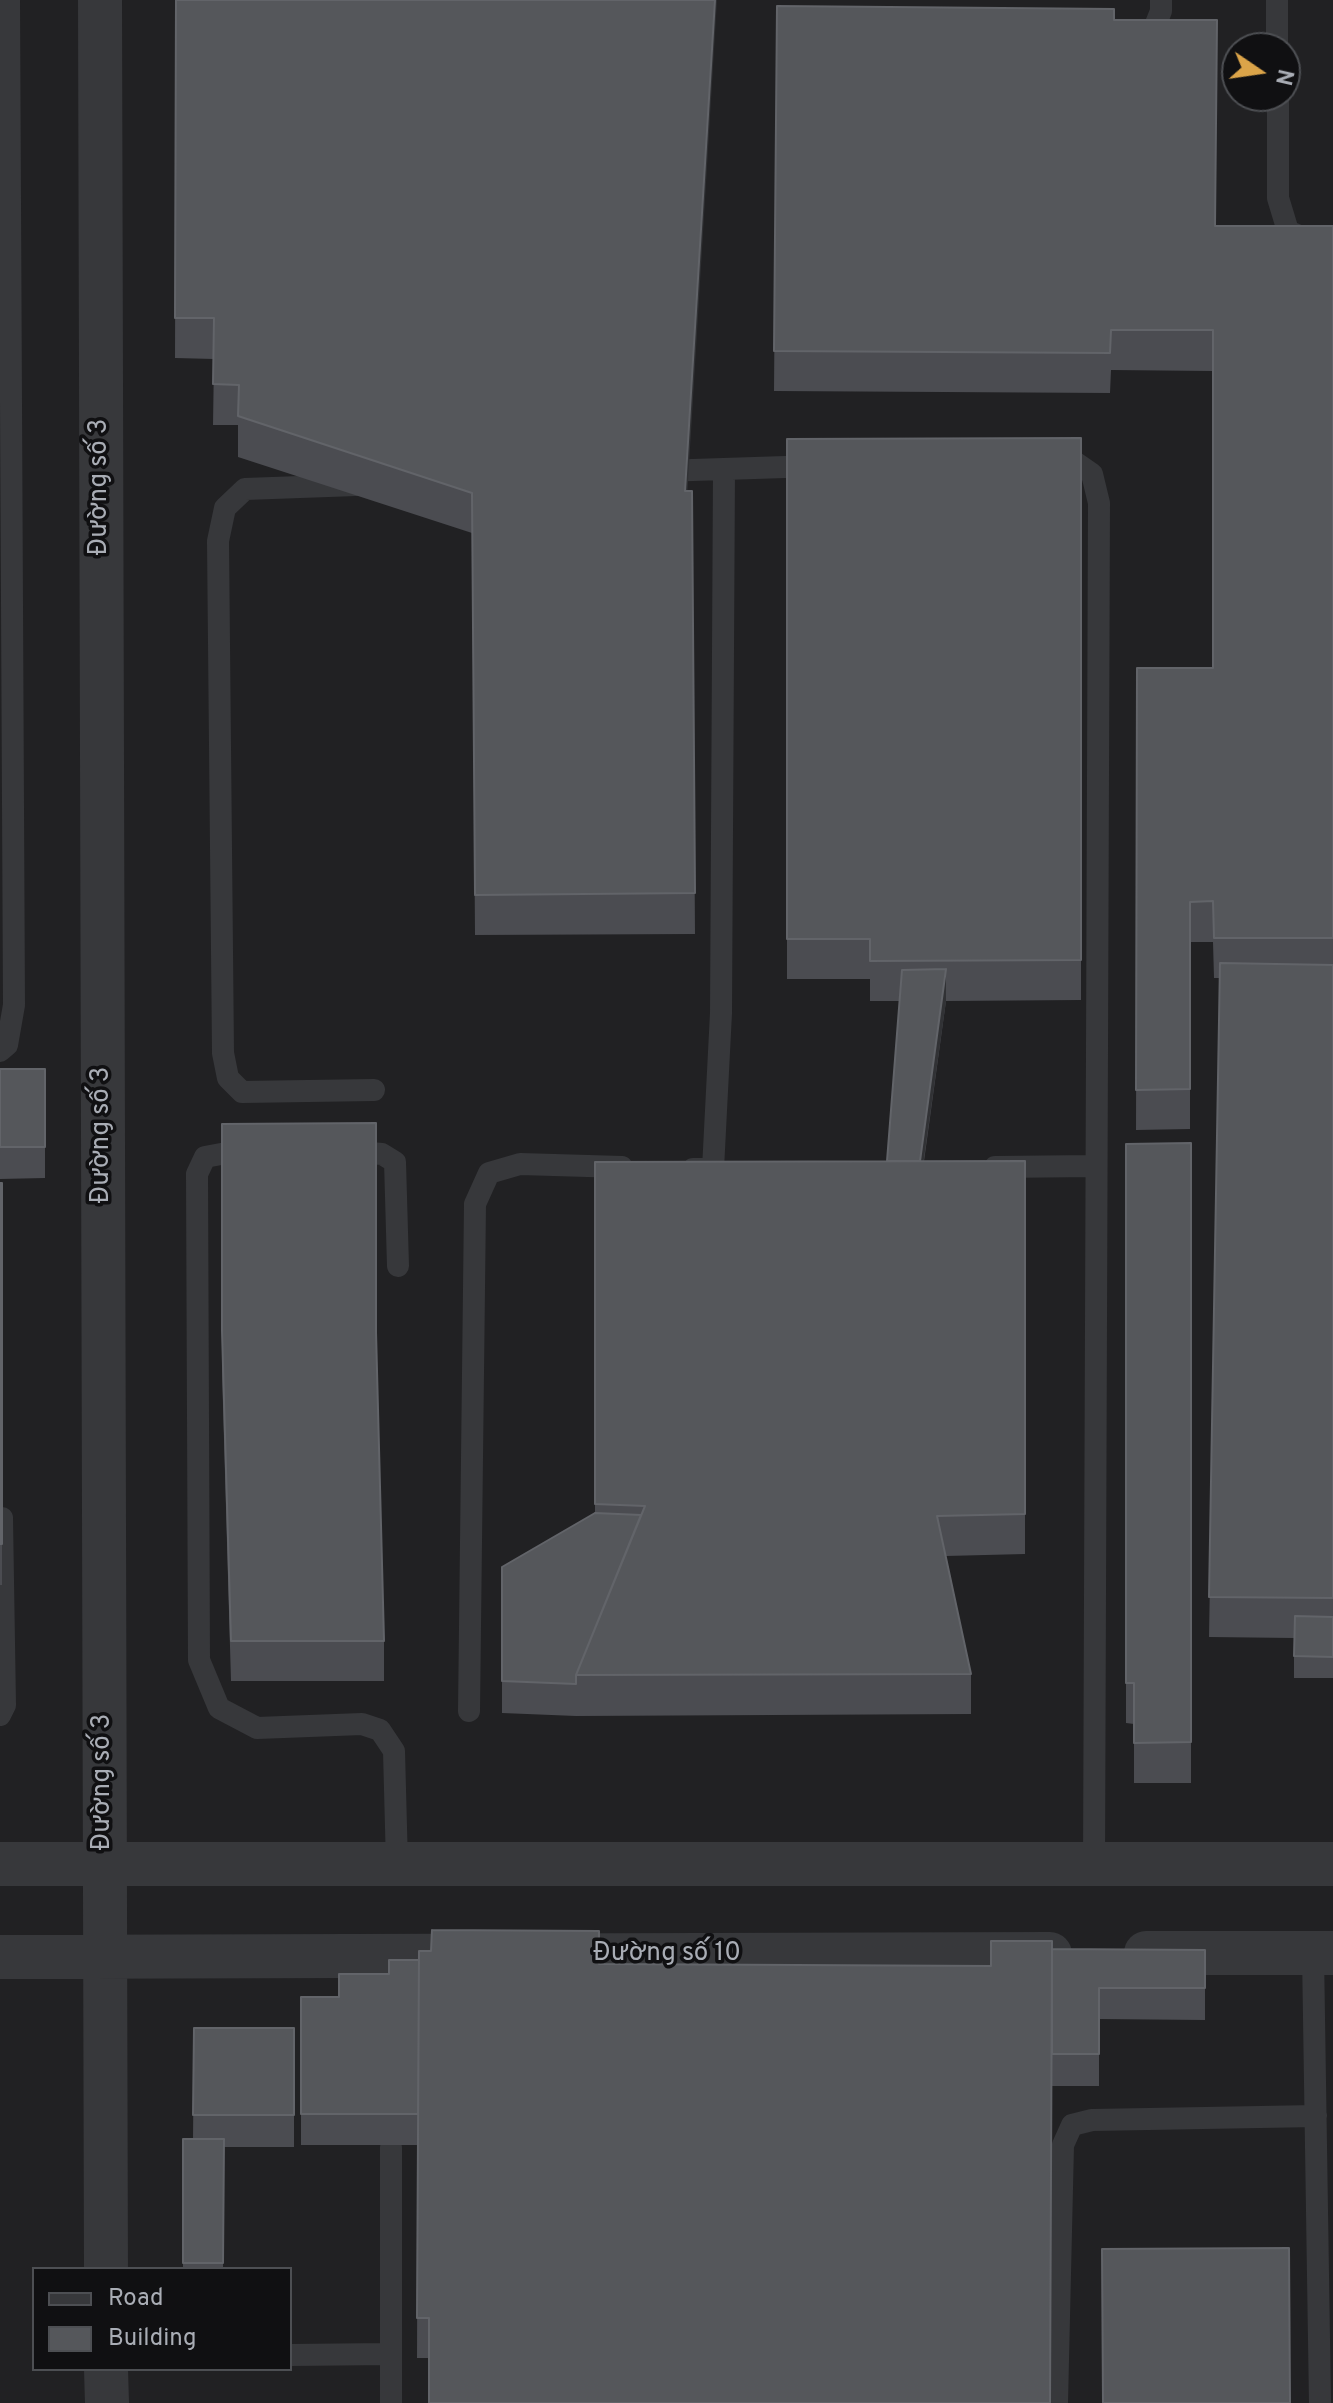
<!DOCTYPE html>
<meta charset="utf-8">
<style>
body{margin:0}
#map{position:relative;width:1333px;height:2403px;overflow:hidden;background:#151517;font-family:Overpass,sans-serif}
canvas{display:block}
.legend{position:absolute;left:32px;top:2267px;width:260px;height:104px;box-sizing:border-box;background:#101012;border:2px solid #4d4f53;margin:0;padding:10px 14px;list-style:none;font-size:24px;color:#a9adb5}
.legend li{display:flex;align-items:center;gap:16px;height:40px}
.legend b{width:40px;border:2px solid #4d4f53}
.north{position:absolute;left:1221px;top:32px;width:80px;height:80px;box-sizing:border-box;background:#101012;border:2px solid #4d4f53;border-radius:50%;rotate:103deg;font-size:22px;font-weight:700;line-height:32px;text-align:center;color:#a9adb5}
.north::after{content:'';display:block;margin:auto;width:28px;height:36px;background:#dba449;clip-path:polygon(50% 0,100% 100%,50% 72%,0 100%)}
</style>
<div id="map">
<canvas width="1333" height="2403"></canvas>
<ul class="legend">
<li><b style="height:10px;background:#37383b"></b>Road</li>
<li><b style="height:22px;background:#55575b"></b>Building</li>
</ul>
<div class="north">N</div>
</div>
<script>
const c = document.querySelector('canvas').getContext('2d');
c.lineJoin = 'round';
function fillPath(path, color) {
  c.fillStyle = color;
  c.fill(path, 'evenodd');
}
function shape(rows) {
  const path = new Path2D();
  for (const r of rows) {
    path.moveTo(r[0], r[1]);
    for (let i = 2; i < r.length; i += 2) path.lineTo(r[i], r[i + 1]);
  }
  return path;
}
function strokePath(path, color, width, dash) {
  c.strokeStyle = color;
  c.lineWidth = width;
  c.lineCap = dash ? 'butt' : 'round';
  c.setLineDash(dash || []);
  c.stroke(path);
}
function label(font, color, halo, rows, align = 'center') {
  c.font = font + ' Overpass,sans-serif';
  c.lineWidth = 7;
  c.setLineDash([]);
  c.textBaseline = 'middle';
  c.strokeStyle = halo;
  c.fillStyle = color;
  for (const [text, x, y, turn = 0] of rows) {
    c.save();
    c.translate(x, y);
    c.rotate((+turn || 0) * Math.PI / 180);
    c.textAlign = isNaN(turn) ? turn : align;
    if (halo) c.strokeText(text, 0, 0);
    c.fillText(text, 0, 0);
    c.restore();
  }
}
const built = shape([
 [0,0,1333,0,1333,2403,0,2403],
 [1237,48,1285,48,1285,96,1237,96],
 [34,2269,290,2269,290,2369,34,2369]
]);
const lane = shape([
 [1277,0,1277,48],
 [1136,37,1146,37,1155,26,1161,11,1161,0],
 [1278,96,1278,198,1288,231,1320,245,1333,248],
 [1054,459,1069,458,1092,474,1099,503,1094,1865],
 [662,471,816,466],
 [356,485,245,489,225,508,218,541,223,1053,228,1078,242,1092,374,1090],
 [0,1051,7,1045,14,1005,9,0],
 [347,1151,382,1154,395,1162,398,1266],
 [253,1153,221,1154,205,1157,197,1174,199,1660,219,1708,257,1728,362,1724,380,1730,394,1751,397,1865],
 [995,1167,1094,1166],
 [693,1169,713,1169,721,1013,724,469],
 [469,1711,475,1204,489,1173,520,1164,622,1167],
 [0,1715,5,1705,2,1518],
 [1313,1953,1320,2403],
 [290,2355,389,2354],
 [391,2403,391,2148],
 [1057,2403,1063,2145,1072,2125,1092,2120,1316,2116]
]);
const street = shape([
 [100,0,106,2269],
 [0,1864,1333,1864],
 [1146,1953,1333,1953],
 [0,1957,1050,1954],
 [106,2369,107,2403]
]);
const wall = shape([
 [176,0,688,491,692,491,695,934,475,935,472,533,238,457,238,425,213,425,214,359,175,358],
 [777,6,1114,20,1215,226,1333,226,1333,1678,1294,1678,1294,1638,1209,1637,1220,978,1214,978,1213,942,1190,942,1190,1129,1136,1130,1137,668,1213,668,1213,371,1111,370,1110,393,774,391],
 [1081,438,1081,1000,946,1001,924,1161,1025,1161,1025,1554,946,1556,971,1674,971,1714,576,1716,502,1713,502,1567,595,1513,595,1162,887,1161,900,1001,870,1001,870,979,787,979,787,439],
 [0,1069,45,1069,45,1178,0,1179],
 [222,1124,376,1335,384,1641,384,1681,231,1681,222,1371],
 [1191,1143,1191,1783,1134,1783,1134,1724,1126,1723,1126,1144],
 [0,1183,2,1223,2,1585,0,1585],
 [1052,1949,1205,1950,1205,2020,1099,2019,1099,2086,1052,2086,429,2358,417,2358,418,2066,418,2145,301,2145,301,1997,339,1997,419,1960,599,1964,991,1966],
 [194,2028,294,2028,294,2147,224,2147,223,2269,183,2269,183,2139,193,2139]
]);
const shadedWall = shape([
 [715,0,717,0,685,531,685,491],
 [946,969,946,1001,918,1201,918,1170]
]);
const building = shape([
 [176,0,715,0,685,491,692,491,695,893,475,895,472,493,238,416,239,385,213,384,214,318,175,318,176,0],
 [777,6,1114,9,1114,20,1217,20,1215,226,1333,226,1333,938,1214,938,1213,901,1190,902,1190,1089,1136,1090,1137,668,1213,668,1213,330,1111,330,1110,353,774,351,777,6],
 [1081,438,1081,960,870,961,870,939,787,939,787,439,1081,438],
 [1220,963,1333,965,1333,1598,1209,1597,1220,963],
 [946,969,920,1161,887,1161,902,970,946,969],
 [0,1069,45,1069,45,1147,0,1147,0,1069],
 [376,1123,376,1332,384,1641,231,1641,222,1331,222,1124,376,1123],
 [1191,1143,1191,1742,1134,1743,1134,1683,1126,1683,1126,1144,1191,1143],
 [1025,1161,1025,1514,937,1516,971,1674,576,1675,645,1506,595,1504,595,1162,1025,1161],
 [0,1183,2,1183,2,1544,0,1544,0,1183],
 [595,1513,641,1515,576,1675,576,1684,502,1681,502,1567,595,1513],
 [1295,1616,1333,1617,1333,1657,1294,1656,1295,1616],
 [432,1930,599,1931,599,1964,991,1966,991,1941,1052,1941,1050,2403,429,2403,429,2318,417,2318,419,1951,431,1951,432,1930],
 [1052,1949,1205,1950,1205,1988,1099,1988,1099,2054,1052,2054,1052,1949],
 [389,1960,419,1960,418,2114,301,2114,301,1997,339,1997,339,1974,389,1974,389,1960],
 [194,2028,294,2028,294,2115,193,2115,194,2028],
 [183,2139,224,2139,223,2263,183,2263,183,2139],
 [1289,2248,1290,2403,1103,2403,1102,2249,1289,2248]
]);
const streetNames = [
 ["Đường số 3",101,487,-90],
 ["Đường số 3",103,1135,-90],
 ["Đường số 3",104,1782,-90],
 ["Đường số 10",667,1955]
];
fillPath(built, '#212123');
strokePath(lane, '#37383b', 22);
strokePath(street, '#37383b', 44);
fillPath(wall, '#4b4c51');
fillPath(shadedWall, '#313235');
fillPath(building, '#55575b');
strokePath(building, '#626469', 2);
label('26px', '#a9adb5', '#101012', streetNames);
</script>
